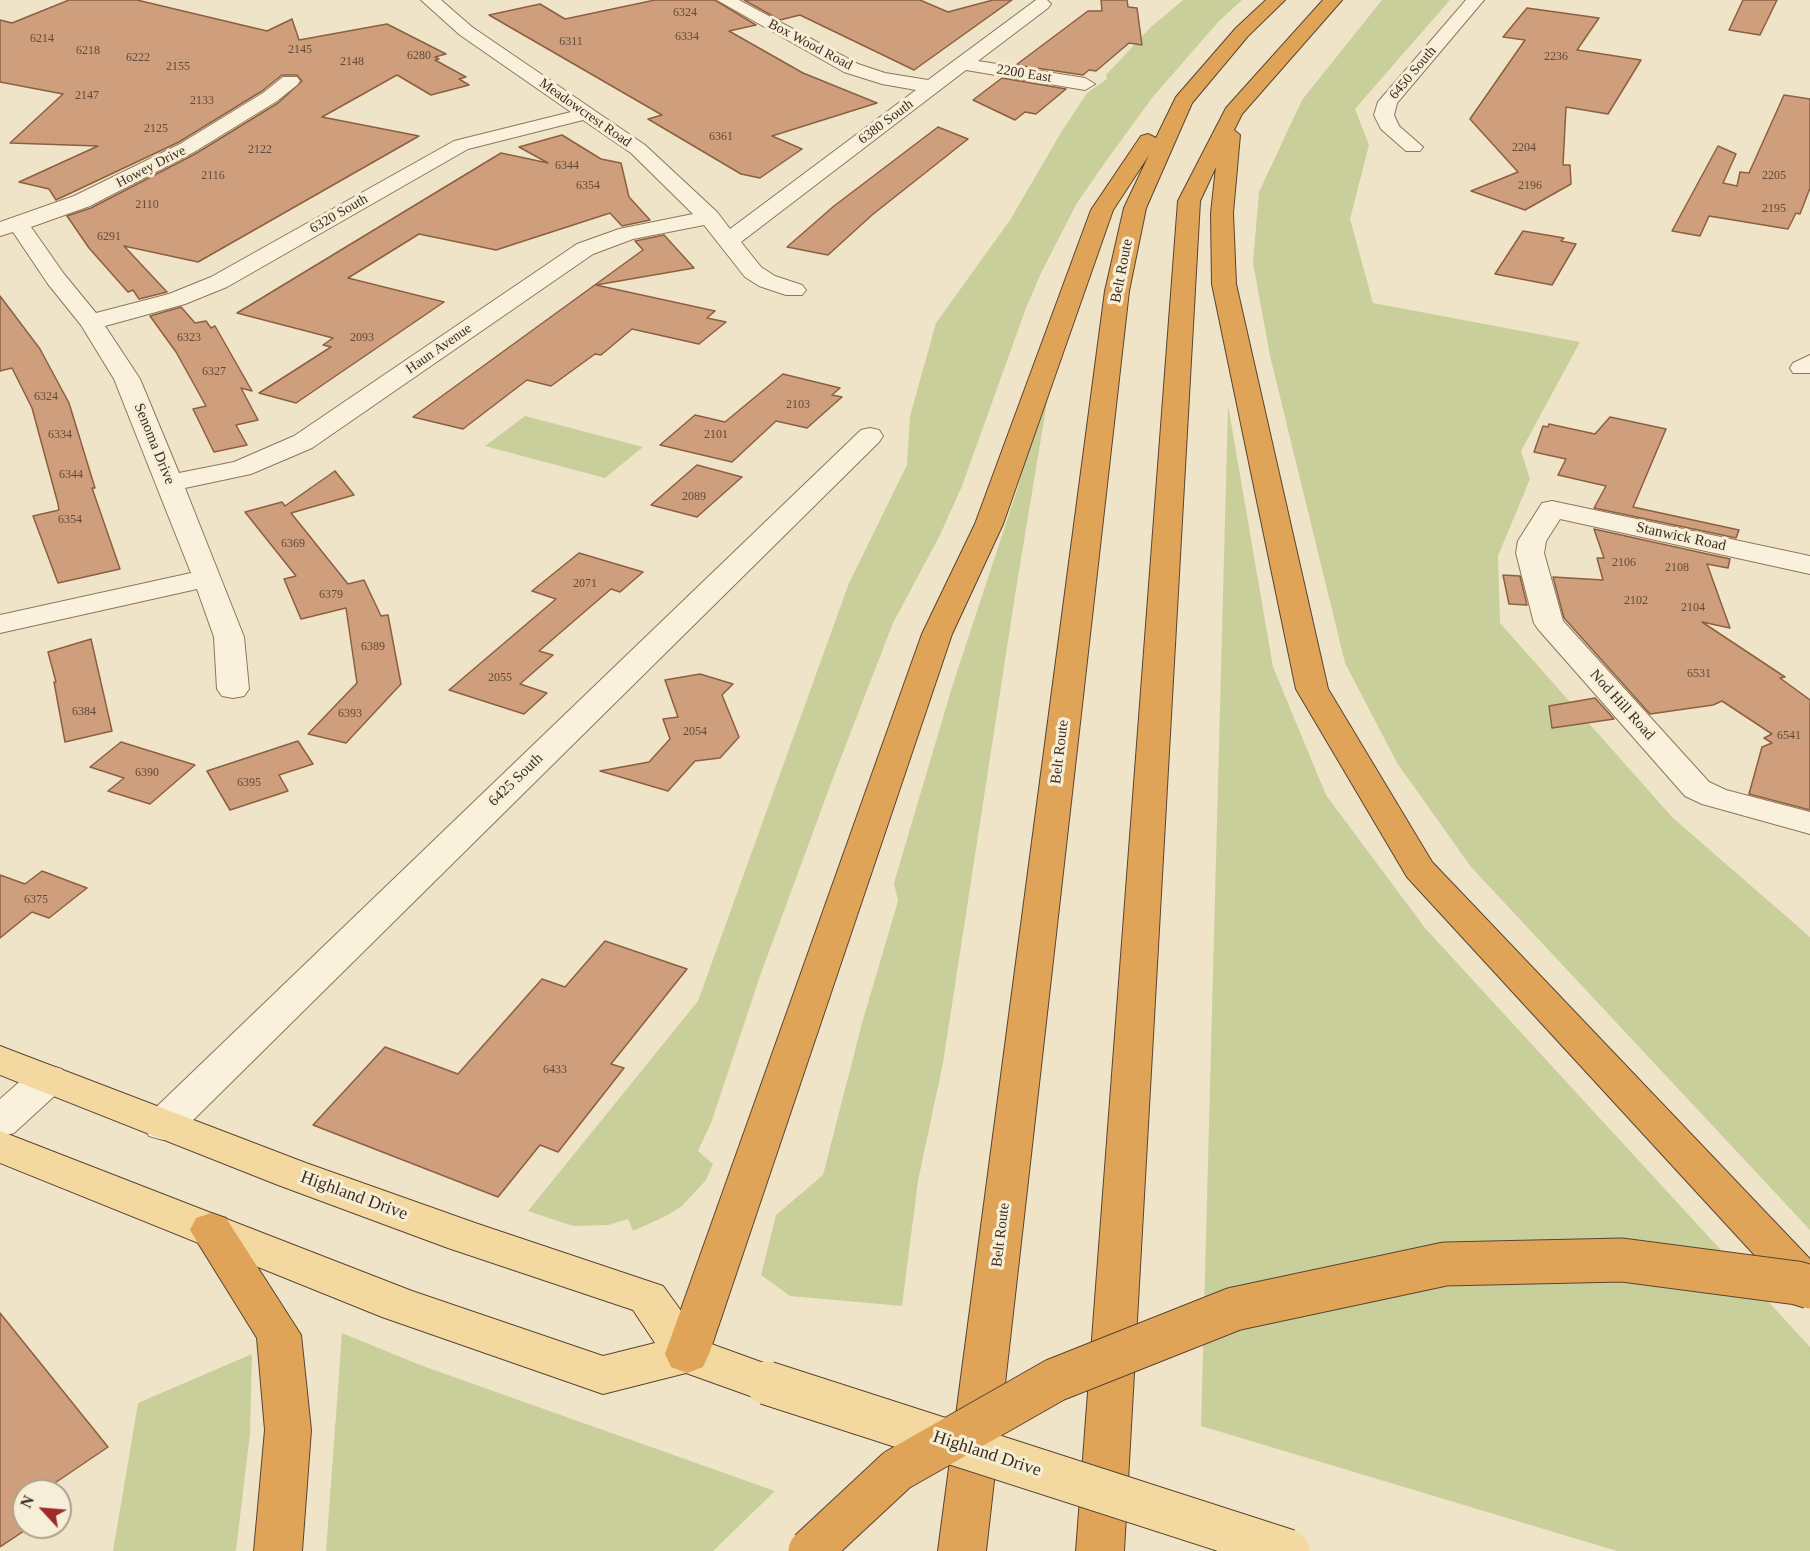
<!DOCTYPE html>
<style>
body{margin:0}
#map{position:relative;width:1810px;height:1551px;overflow:hidden;background:#f0e4c8;font-family:Georgia,serif}
canvas{display:block}
.north{position:absolute;left:12px;top:1479px;width:60px;height:60px;box-sizing:border-box;background:#f7eed8;border:2px solid #ada18e;border-radius:50%;rotate:296deg;font-size:16px;font-weight:700;line-height:24px;text-align:center;color:#3d2e20}
.north::after{content:'';display:block;margin:auto;width:21px;height:27px;background:#9e2a2b;clip-path:polygon(50% 0,100% 100%,50% 72%,0 100%)}
</style>
<div id="map">
<canvas width="1810" height="1551"></canvas>
<div class="north">N</div>
</div>
<script>
const c = document.querySelector('canvas').getContext('2d');
c.lineJoin = 'round';
function fillPath(path, color) {
  c.fillStyle = color;
  c.fill(path, 'evenodd');
}
function shape(rows) {
  const path = new Path2D();
  for (const r of rows) {
    path.moveTo(r[0], r[1]);
    for (let i = 2; i < r.length; i += 2) path.lineTo(r[i], r[i + 1]);
  }
  return path;
}
function strokePath(path, color, width, dash) {
  c.strokeStyle = color;
  c.lineWidth = width;
  c.lineCap = dash ? 'butt' : 'round';
  c.setLineDash(dash || []);
  c.stroke(path);
}
function label(font, color, halo, rows, align = 'center') {
  c.font = font + ' Georgia,serif';
  c.lineWidth = 6;
  c.setLineDash([]);
  c.textBaseline = 'middle';
  c.strokeStyle = halo;
  c.fillStyle = color;
  for (const [text, x, y, turn = 0] of rows) {
    c.save();
    c.translate(x, y);
    c.rotate((+turn || 0) * Math.PI / 180);
    c.textAlign = isNaN(turn) ? turn : align;
    if (halo) c.strokeText(text, 0, 0);
    c.fillText(text, 0, 0);
    c.restore();
  }
}
const green = shape([
 [1183,0,1242,0,1219,21,1152,98,1104,164,1077,203,1042,271,1026,308,962,486,939,537,893,623,833,778,760,976,711,1123,698,1151,713,1164,706,1180,682,1206,666,1216,633,1231,628,1219,608,1225,573,1226,528,1211,698,1001,849,583,907,465,910,416,936,323,1010,220,1062,131,1087,93,1107,79,1106,75,1151,27],
 [1382,0,1450,0,1355,109,1369,145,1350,219,1373,303,1580,342,1521,451,1530,479,1498,556,1500,623,1672,817,1810,937,1810,1230,1471,867,1397,763,1345,663,1270,356,1253,263,1259,192,1302,100],
 [1047,378,1051,378,1016,589,943,1063,918,1181,902,1306,790,1296,761,1275,776,1215,823,1175,862,1023,898,901,894,883,952,687,1019,484],
 [1228,405,1273,667,1326,795,1425,928,1810,1347,1810,1551,1617,1551,1201,1426],
 [525,416,643,447,605,478,485,446],
 [342,1333,420,1365,775,1491,713,1551,326,1551],
 [252,1354,250,1433,236,1551,113,1551,138,1403]
]);
const building = shape([
 [69,0,137,0,267,31,292,19,299,40,387,24,446,54,435,57,439,59,435,60,466,77,459,79,469,85,431,95,397,75,322,117,419,136,198,262,124,246,167,292,139,299,133,290,128,292,89,248,67,216,91,208,195,154,278,103,302,81,297,75,282,75,262,91,179,142,56,200,49,189,19,182,98,146,10,143,63,94,0,82,0,20,12,23,69,0],
 [655,0,715,0,756,25,729,31,803,73,877,103,772,136,802,149,760,178,741,174,648,119,662,115,489,15,540,4,565,19,655,0],
 [744,0,920,0,948,12,993,0,1012,0,914,70,800,15,780,20,744,0],
 [1101,0,1127,0,1128,7,1137,8,1142,45,1129,43,1096,71,1089,70,1083,75,1016,65,1088,11,1102,11,1101,0],
 [1743,0,1777,0,1760,35,1729,30,1743,0],
 [1527,8,1599,18,1577,50,1641,60,1608,114,1566,107,1563,165,1570,165,1571,184,1525,210,1471,191,1518,172,1470,119,1525,40,1503,37,1527,8],
 [1002,78,1066,89,1036,114,1025,112,1015,120,973,100,1002,78],
 [1784,95,1810,99,1810,188,1800,214,1796,213,1788,229,1709,216,1700,236,1672,231,1718,146,1736,154,1723,183,1737,186,1740,172,1749,173,1784,95],
 [938,127,968,139,872,215,828,255,787,247,834,206,938,127],
 [562,135,601,159,621,163,629,197,650,220,622,226,610,213,496,250,419,234,348,278,444,302,296,403,259,393,331,347,323,345,333,338,237,313,501,153,548,163,519,147,562,135],
 [1523,231,1564,238,1561,241,1576,244,1552,285,1495,274,1523,231],
 [664,235,694,268,596,285,715,311,707,318,726,322,699,344,632,329,601,355,595,354,551,386,527,380,463,429,413,417,643,250,635,241,664,235],
 [0,296,40,349,69,403,95,488,92,488,120,569,58,583,33,516,59,510,58,504,32,408,12,368,0,371,0,296],
 [181,307,195,323,206,321,211,328,215,326,252,391,241,388,258,420,236,425,247,445,214,452,193,409,206,406,176,352,150,316,181,307],
 [783,374,840,388,832,395,842,397,807,428,776,421,732,462,660,445,695,415,725,422,783,374],
 [1610,417,1666,429,1633,507,1739,530,1736,538,1594,508,1606,486,1558,475,1566,459,1534,452,1543,426,1548,427,1549,424,1595,434,1610,417],
 [697,465,742,477,697,517,651,505,697,465],
 [335,471,354,495,291,513,348,584,364,580,381,616,388,615,401,684,346,743,308,734,357,683,346,608,301,619,284,579,296,576,245,512,282,502,285,506,335,471],
 [1594,529,1730,559,1728,568,1707,564,1730,628,1702,622,1785,677,1780,678,1810,700,1810,810,1749,794,1762,747,1772,743,1764,738,1772,734,1722,701,1713,705,1650,714,1564,618,1553,577,1603,580,1597,558,1604,558,1594,529],
 [579,553,643,572,620,592,611,589,539,651,553,655,520,684,547,693,524,714,449,690,556,599,532,591,579,553],
 [1503,575,1520,576,1527,605,1509,604,1503,575],
 [91,639,112,731,65,742,54,682,56,682,48,652,91,639],
 [700,674,733,684,722,695,739,737,720,758,695,761,668,791,600,771,649,762,670,739,663,719,678,717,665,680,700,674],
 [1595,698,1614,719,1552,728,1549,706,1595,698],
 [298,741,313,764,279,775,288,791,230,810,207,771,298,741],
 [121,742,195,765,150,804,108,791,124,778,90,767,121,742],
 [42,871,87,888,49,918,32,912,0,938,0,875,25,884,42,871],
 [605,941,687,969,611,1064,624,1068,558,1152,540,1145,498,1197,313,1125,385,1047,458,1074,542,979,565,987,605,941],
 [0,1313,108,1447,46,1489,48,1491,24,1491,24,1527,30,1527,0,1547,0,1313]
]);
const minor = shape([
 [421,0,441,0,472,27,645,145,717,212,730,229,916,90,882,84,844,72,717,0,739,0,858,64,885,73,928,80,1036,0,1047,0,1051,4,1048,8,978,61,1085,78,1095,84,1085,90,966,70,741,242,761,267,775,276,802,285,806,290,802,295,786,295,759,286,745,277,704,225,633,239,593,254,312,448,251,474,185,488,244,637,249,689,244,696,233,698,222,696,217,689,214,637,197,589,0,633,0,615,191,573,114,379,81,325,48,284,13,232,0,236,0,222,74,196,180,144,263,93,283,77,297,77,300,81,297,85,277,101,194,152,90,206,31,227,64,274,96,313,169,294,211,277,454,141,571,112,460,35,421,0],
 [583,120,631,153,693,214,619,229,577,244,294,436,234,462,179,473,140,379,105,326,185,304,227,287,468,149,583,120],
 [1466,0,1484,0,1397,103,1394,115,1399,126,1423,147,1420,151,1406,151,1381,129,1374,115,1378,102,1466,0],
 [1810,355,1810,373,1793,373,1790,368,1793,363,1810,355],
 [870,428,879,430,883,436,879,442,177,1136,163,1140,149,1136,143,1125,149,1114,861,430,870,428],
 [1552,501,1810,556,1810,574,1560,519,1546,541,1544,553,1563,621,1709,782,1726,790,1810,812,1810,834,1702,804,1685,796,1538,629,1534,623,1516,553,1518,541,1542,503,1552,501],
 [48,1065,62,1069,68,1079,62,1089,14,1133,0,1137,0,1099,34,1069,48,1065]
]);
const major = shape([
 [0,1046,306,1163,478,1224,663,1286,703,1341,783,1370,790,1383,783,1396,767,1402,686,1373,603,1394,382,1317,0,1163,0,1131,412,1291,603,1356,655,1343,633,1310,448,1248,278,1185,0,1075,0,1046]
]);
const highway = shape([
 [1266,0,1285,0,1248,36,1192,103,1146,208,1129,291,986,1551,938,1551,1105,291,1124,208,1149,155,1113,210,1003,524,952,634,709,1354,703,1367,687,1373,671,1367,665,1354,922,634,975,524,1091,210,1141,136,1148,134,1156,138,1176,97,1236,28,1266,0],
 [1323,0,1342,0,1242,114,1234,130,1240,135,1233,213,1236,284,1328,689,1432,862,1810,1259,1810,1304,1795,1299,1407,877,1296,689,1212,284,1211,213,1216,167,1200,201,1124,1551,1076,1551,1178,201,1226,108,1323,0],
 [211,1213,226,1218,301,1335,311,1430,302,1551,254,1551,265,1430,257,1338,190,1230,196,1218,211,1213]
]);
const majorBridge = shape([
 [767,1383,1288,1551]
]);
const highwayBridge = shape([
 [810,1551,897,1470,1055,1380,1234,1309,1445,1264,1622,1260,1797,1283,1810,1287]
]);
const numberNames = [
 ["6324",685,13],
 ["6334",687,37],
 ["6214",42,39],
 ["6311",571,42],
 ["2145",300,50],
 ["6218",88,51],
 ["6280",419,56],
 ["2236",1556,57],
 ["6222",138,58],
 ["2148",352,62],
 ["2155",178,67],
 ["2147",87,96],
 ["2133",202,101],
 ["2125",156,129],
 ["6361",721,137],
 ["2204",1524,148],
 ["2122",260,150],
 ["6344",567,166],
 ["2116",213,176],
 ["2205",1774,176],
 ["6354",588,186],
 ["2196",1530,186],
 ["2110",147,205],
 ["2195",1774,209],
 ["6291",109,237],
 ["6323",189,338],
 ["2093",362,338],
 ["6327",214,372],
 ["6324",46,397],
 ["2103",798,405],
 ["6334",60,435],
 ["2101",716,435],
 ["6344",71,475],
 ["2089",694,497],
 ["6354",70,520],
 ["6369",293,544],
 ["2106",1624,563],
 ["2108",1677,568],
 ["2071",585,584],
 ["6379",331,595],
 ["2102",1636,601],
 ["2104",1693,608],
 ["6389",373,647],
 ["6531",1699,674],
 ["2055",500,678],
 ["6384",84,712],
 ["6393",350,714],
 ["2054",695,732],
 ["6541",1789,736],
 ["6390",147,773],
 ["6395",249,783],
 ["6375",36,900],
 ["6433",555,1070]
];
const farStreetnames = [
 ["Box Wood Road",810,45,28],
 ["6450 South",1413,73,-50],
 ["2200 East",1024,74,9],
 ["Meadowcrest Road",585,113,35],
 ["6380 South",886,122,-37],
 ["Howey Drive",151,167,-27],
 ["6320 South",339,214,-30],
 ["Haun Avenue",439,349,-35]
];
const streetNames = [
 ["Belt Route",1122,271,-79],
 ["Senoma Drive",154,444,68],
 ["Stanwick Road",1681,537,12],
 ["Nod Hill Road",1622,705,48],
 ["Belt Route",1060,752,-83],
 ["6425 South",516,780,-44],
 ["Belt Route",1001,1235,-83]
];
const nearStreetnames = [
 ["Highland Drive",354,1196,20],
 ["Highland Drive",987,1454,18]
];
fillPath(green, '#c9cf9b');
fillPath(building, '#cf9f7d');
strokePath(building, '#8d5f41', 1.5);
strokePath(minor, '#8d765c', 2);
strokePath(major, '#5b4430', 2);
strokePath(highway, '#5b4430', 2);
fillPath(minor, '#faf1dc');
fillPath(major, '#f3d9a0');
fillPath(highway, '#e0a458');
strokePath(majorBridge, '#5b4430', 45, []);
strokePath(highwayBridge, '#5b4430', 45, []);
strokePath(majorBridge, '#f3d9a0', 43);
strokePath(highwayBridge, '#e0a458', 43);
label('12px', '#624a37', null, numberNames);
label('14px', '#3d2e20', '#f7eed8', farStreetnames);
label('15px', '#3d2e20', '#f7eed8', streetNames);
label('18px', '#3d2e20', '#f7eed8', nearStreetnames);
</script>
